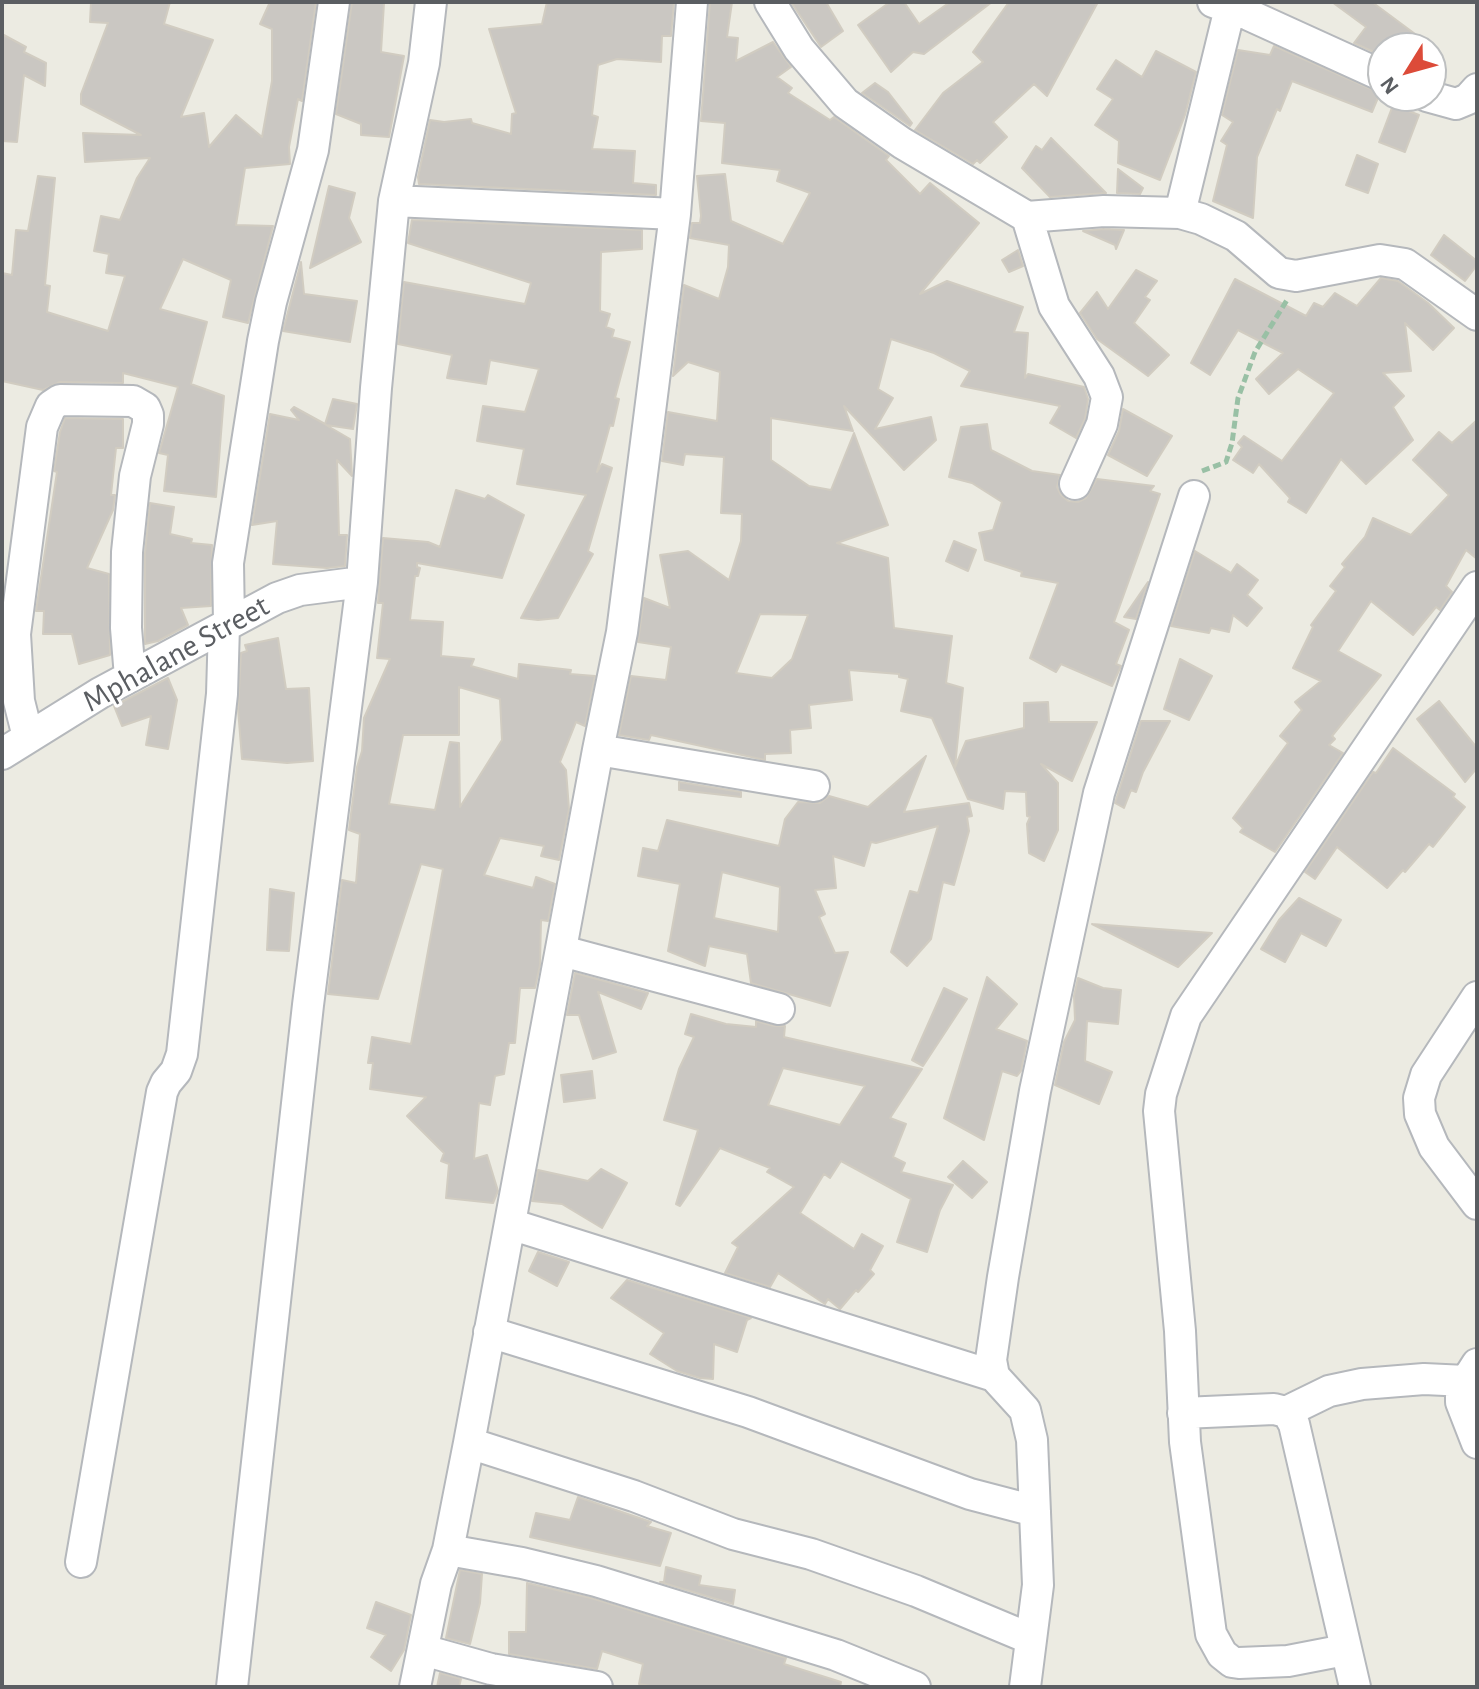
<!DOCTYPE html>
<style>
body{margin:0}
#map{position:relative;width:1479px;height:1689px;overflow:hidden;background:#ecebe2;font-family:"Alegreya Sans",sans-serif}
canvas{display:block}
.frame{position:absolute;inset:0;border:4px solid #5b5e62;pointer-events:none}
.north{position:absolute;left:1367px;top:32px;width:80px;height:80px;box-sizing:border-box;background:#fff;border:2px solid #bdbfc0;border-radius:50%;rotate:233deg;font-size:22px;font-weight:700;line-height:32px;text-align:center;color:#5b5e62}
.north::after{content:'';display:block;margin:auto;width:28px;height:36px;background:#dc4b39;clip-path:polygon(50% 0,100% 100%,50% 72%,0 100%)}
</style>
<div id="map">
<canvas width="1479" height="1689"></canvas>
<div class="frame"></div>
<div class="north">N</div>
</div>
<script>
const c = document.querySelector('canvas').getContext('2d');
c.lineJoin = 'round';
function fillPath(path, color) {
  c.fillStyle = color;
  c.fill(path, 'evenodd');
}
function shape(rows) {
  const path = new Path2D();
  for (const r of rows) {
    path.moveTo(r[0], r[1]);
    for (let i = 2; i < r.length; i += 2) path.lineTo(r[i], r[i + 1]);
  }
  return path;
}
function strokePath(path, color, width, dash) {
  c.strokeStyle = color;
  c.lineWidth = width;
  c.lineCap = dash ? 'butt' : 'round';
  c.setLineDash(dash || []);
  c.stroke(path);
}
function label(font, color, halo, rows, align = 'center') {
  c.font = font + ' "Alegreya Sans",sans-serif';
  c.lineWidth = 6;
  c.setLineDash([]);
  c.textBaseline = 'middle';
  c.strokeStyle = halo;
  c.fillStyle = color;
  for (const [text, x, y, turn = 0] of rows) {
    c.save();
    c.translate(x, y);
    c.rotate((+turn || 0) * Math.PI / 180);
    c.textAlign = isNaN(turn) ? turn : align;
    if (halo) c.strokeText(text, 0, 0);
    c.fillText(text, 0, 0);
    c.restore();
  }
}
const building = shape([
 [91,2,170,2,164,24,213,40,181,117,204,113,209,147,236,115,262,137,272,81,272,29,260,24,270,2,316,2,302,101,298,99,289,147,290,164,245,168,236,225,273,226,248,323,223,317,231,280,183,259,160,309,207,322,191,384,224,396,216,497,164,491,168,455,159,453,178,387,123,373,123,383,60,382,43,390,2,381,2,273,12,275,16,230,28,231,38,176,55,178,45,285,50,286,47,312,108,331,125,276,106,273,109,254,94,251,101,216,120,220,137,178,150,158,85,162,83,133,141,135,81,104,81,94,108,23,90,22,91,2],
 [352,2,384,3,381,52,404,56,389,137,361,135,361,124,336,114,352,2],
 [547,2,674,2,671,36,662,36,661,62,617,59,598,65,592,115,598,117,592,149,635,151,633,183,656,185,656,195,419,184,418,177,430,120,444,122,471,119,472,123,511,134,512,114,516,113,489,29,542,24,547,2],
 [710,2,732,2,727,37,738,38,736,61,773,42,791,67,777,77,792,88,788,93,830,120,834,117,889,156,886,160,920,194,930,183,979,223,920,294,947,281,1023,307,1014,332,1028,333,1025,378,1028,374,1084,387,1088,399,1085,419,1076,438,1050,423,1060,406,961,386,970,371,934,353,891,339,878,389,893,398,875,429,931,417,936,440,904,470,844,406,853,431,771,418,771,460,809,486,831,490,854,433,888,525,837,543,888,558,894,628,952,636,946,683,963,688,955,767,966,741,1024,728,1024,703,1048,702,1049,722,1097,722,1072,781,1041,764,1058,783,1058,830,1044,861,1029,853,1027,824,1030,817,1027,816,1026,792,1005,791,1003,809,968,799,932,718,901,711,908,679,899,677,899,674,849,670,852,700,809,705,811,728,790,730,791,753,765,754,765,760,651,735,649,740,619,735,631,676,666,680,671,647,638,642,644,598,670,608,660,555,688,551,729,580,741,541,742,514,721,513,724,457,685,454,683,465,662,461,668,412,717,421,720,372,688,362,673,376,684,285,719,299,728,267,729,245,690,238,692,223,700,223,701,216,697,176,725,174,731,221,783,244,810,193,777,181,780,170,722,163,725,123,701,121,710,2],
 [760,614,808,615,792,659,772,678,736,673,760,614],
 [791,2,826,2,843,31,821,47,791,2],
 [890,2,904,2,919,24,950,2,992,2,924,54,913,52,891,72,858,25,890,2],
 [1009,2,1098,2,1047,96,1034,84,993,122,1007,137,980,163,977,160,973,164,915,130,943,93,983,62,973,52,1009,2],
 [1332,2,1372,2,1434,48,1383,48,1383,56,1354,43,1366,27,1332,2],
 [2,34,26,47,24,52,46,63,45,86,24,75,17,142,2,141,2,34],
 [1274,46,1380,93,1372,112,1292,81,1280,111,1277,109,1257,157,1253,218,1213,201,1227,145,1221,141,1233,122,1222,115,1238,50,1270,55,1274,46],
 [1156,51,1196,72,1185,115,1160,180,1118,163,1119,141,1095,125,1113,99,1097,89,1116,60,1142,77,1156,51],
 [875,83,888,92,912,123,910,126,862,93,875,83],
 [1393,105,1419,115,1405,152,1379,142,1393,105],
 [1051,138,1106,193,1050,197,1022,168,1036,146,1042,150,1051,138],
 [1357,155,1378,164,1368,193,1346,185,1357,155],
 [1118,169,1143,188,1140,194,1117,193,1118,169],
 [329,186,355,193,349,218,361,242,310,268,329,186],
 [412,220,642,230,642,249,601,252,600,311,610,314,606,327,614,330,612,337,630,342,615,398,619,399,613,426,610,425,597,472,602,464,612,468,588,551,593,554,558,618,538,620,521,618,586,495,517,484,524,449,477,441,483,406,525,412,539,369,490,360,486,384,447,378,452,355,398,344,404,282,525,304,531,283,408,243,412,220],
 [1104,229,1124,230,1116,249,1115,245,1083,231,1104,229],
 [1444,235,1477,261,1477,265,1465,281,1431,255,1444,235],
 [1018,250,1023,266,1009,272,1002,260,1018,250],
 [301,262,304,294,357,301,350,342,283,331,301,262],
 [1136,270,1157,281,1145,297,1150,300,1134,323,1169,355,1148,376,1097,339,1080,313,1097,292,1108,309,1136,270],
 [1381,278,1398,281,1428,303,1454,328,1433,350,1405,323,1411,371,1383,373,1404,396,1393,407,1413,440,1366,484,1341,459,1306,513,1288,502,1290,498,1259,464,1253,473,1233,460,1242,447,1238,443,1244,436,1282,461,1334,393,1298,369,1269,394,1256,379,1283,353,1238,330,1210,375,1191,363,1235,279,1306,316,1314,303,1323,307,1335,293,1357,306,1381,278],
 [333,399,357,404,353,429,326,425,350,439,352,476,337,460,339,535,347,535,345,566,327,568,273,564,277,521,252,525,270,414,299,420,291,410,294,407,325,424,333,399],
 [1123,409,1172,436,1147,476,1108,455,1119,431,1123,409],
 [65,418,123,419,123,448,116,448,111,495,115,495,113,510,87,568,109,574,110,655,79,664,72,634,43,634,44,611,36,611,57,472,54,471,60,432,65,418],
 [1477,420,1477,559,1466,550,1446,586,1452,592,1440,610,1436,607,1413,635,1371,601,1338,651,1381,675,1332,736,1335,739,1329,745,1343,753,1275,852,1240,832,1243,828,1233,818,1288,743,1280,736,1302,710,1295,702,1321,681,1293,668,1313,627,1311,625,1336,591,1330,586,1345,567,1342,564,1365,537,1373,518,1411,535,1449,495,1413,460,1439,432,1452,443,1477,420],
 [987,424,991,450,1032,471,1060,475,1057,487,1061,495,1068,501,1078,502,1086,498,1097,479,1154,486,1150,491,1160,494,1114,622,1129,630,1116,664,1121,666,1112,686,1061,664,1056,672,1030,658,1058,583,1021,576,1022,572,985,560,979,533,993,530,1002,502,972,483,949,477,961,427,987,424],
 [456,490,485,499,488,495,524,515,502,578,417,563,417,567,420,568,418,576,415,576,410,620,443,622,441,656,474,659,471,666,518,679,519,664,571,670,570,674,595,676,585,726,576,722,560,762,566,770,569,809,559,860,541,856,544,846,500,838,484,875,533,888,536,877,555,884,548,921,541,920,540,965,535,988,520,988,515,1043,509,1043,504,1074,495,1076,490,1105,479,1103,474,1159,487,1155,498,1191,493,1203,446,1198,449,1164,441,1161,444,1153,407,1116,426,1097,370,1089,373,1063,368,1063,372,1037,411,1044,443,869,421,864,378,999,328,994,342,880,356,883,360,834,349,830,357,767,362,751,364,718,390,659,377,658,383,603,378,603,383,538,428,542,440,547,456,490],
 [459,687,500,699,502,740,460,807,459,743,450,742,435,810,389,804,403,735,459,735,459,687],
 [150,503,174,507,170,534,192,539,191,543,212,545,211,606,181,608,188,625,158,641,145,644,145,553,150,503],
 [954,541,976,550,968,571,946,561,954,541],
 [1195,551,1231,573,1237,564,1258,580,1247,595,1262,608,1247,626,1233,615,1229,632,1211,628,1209,633,1171,626,1195,551],
 [1148,582,1136,619,1124,617,1148,582],
 [278,638,286,689,309,688,313,761,287,763,242,759,238,709,241,653,247,651,245,645,278,638],
 [1180,659,1212,676,1189,720,1164,709,1180,659],
 [168,678,177,700,168,749,146,745,151,716,122,726,114,706,168,678],
 [1439,701,1477,748,1477,768,1465,782,1417,719,1439,701],
 [1141,721,1170,721,1143,772,1136,792,1131,790,1124,808,1115,803,1141,721],
 [1393,748,1455,794,1453,797,1465,807,1433,847,1429,844,1405,872,1403,870,1387,888,1337,847,1315,879,1305,872,1373,772,1376,773,1393,748],
 [926,756,904,812,969,803,972,816,967,817,969,831,954,885,943,882,931,939,907,966,891,952,910,891,918,893,938,826,876,843,871,842,864,866,833,856,836,888,815,890,825,914,819,917,835,953,848,952,830,1006,751,983,747,954,709,946,705,966,668,951,680,884,638,876,643,848,658,851,667,820,779,846,785,819,798,802,820,803,829,796,868,807,926,756],
 [722,872,780,887,778,932,714,918,722,872],
 [679,782,741,792,741,797,679,790,679,782],
 [270,889,294,893,289,951,267,950,270,889],
 [1299,898,1341,920,1326,946,1301,933,1285,962,1261,949,1279,920,1299,898],
 [1092,924,1212,933,1178,967,1092,924],
 [575,973,648,993,641,1009,598,992,616,1052,593,1059,579,1015,567,1015,575,973],
 [987,977,1017,1004,996,1029,1027,1041,1021,1071,1017,1076,1002,1071,984,1140,944,1118,987,977],
 [1078,978,1103,988,1121,990,1118,1024,1087,1021,1085,1061,1112,1072,1099,1104,1055,1085,1064,1042,1075,1020,1074,996,1078,978],
 [944,988,967,999,923,1066,912,1060,944,988],
 [691,1014,726,1024,756,1027,756,1021,774,1026,785,1026,784,1037,922,1069,890,1118,906,1124,893,1157,905,1163,901,1172,953,1185,940,1210,927,1252,897,1242,911,1199,841,1161,830,1178,824,1174,800,1213,854,1249,862,1234,883,1246,870,1270,874,1274,858,1292,856,1290,840,1309,828,1299,825,1304,778,1273,770,1287,725,1273,738,1247,732,1243,794,1187,767,1172,770,1168,720,1148,680,1206,676,1204,698,1130,664,1120,679,1069,694,1037,685,1034,691,1014],
 [783,1068,865,1086,840,1125,768,1105,783,1068],
 [592,1071,595,1098,564,1102,561,1075,592,1071],
 [963,1161,987,1182,972,1198,948,1177,963,1161],
 [601,1169,627,1183,602,1228,562,1204,532,1201,538,1170,588,1181,601,1169],
 [538,1252,569,1262,557,1286,529,1271,538,1252],
 [627,1280,751,1318,747,1320,737,1352,714,1344,713,1379,700,1378,677,1371,650,1354,664,1333,611,1298,627,1280],
 [578,1497,651,1522,647,1526,671,1533,660,1566,530,1537,536,1513,570,1520,578,1497],
 [666,1567,701,1576,699,1585,735,1590,733,1604,660,1582,664,1582,666,1567],
 [460,1570,482,1574,480,1603,470,1644,446,1638,460,1570],
 [527,1583,591,1598,786,1658,784,1664,841,1682,840,1687,657,1687,639,1684,643,1664,602,1651,597,1669,509,1654,509,1632,526,1632,527,1583],
 [376,1602,411,1615,404,1650,391,1671,371,1657,386,1635,367,1628,376,1602],
 [440,1673,461,1679,459,1687,437,1687,440,1673]
]);
const path = shape([
 [1202,471,1226,462,1232,443,1238,398,1255,352,1287,300]
]);
const minor = shape([
 [770,2,799,49,845,103,902,143,1027,217,1104,211,1180,213,1201,219,1236,236,1279,273,1296,276,1380,260,1405,264,1477,315],
 [1213,2,1249,15,1383,76],
 [1427,96,1456,104,1468,99,1477,89],
 [394,201,675,214],
 [1180,213,1230,8],
 [1027,217,1054,306,1099,376,1107,397,1102,424,1075,484],
 [229,623,228,563,263,341,271,302,313,150,334,2],
 [28,737,19,701,15,634,42,427,51,406,60,400,133,401,145,408,148,415,148,424,135,476,127,552,126,628,130,677],
 [598,750,814,786],
 [2,754,100,693,277,598,300,590,362,582],
 [562,951,779,1009],
 [1477,997,1426,1075,1419,1098,1420,1114,1434,1147,1477,1204],
 [510,1224,994,1376],
 [489,1332,748,1412,970,1494,1035,1511],
 [1477,1364,1461,1389,1461,1402,1477,1443],
 [1286,1412,1329,1391,1362,1384,1424,1379,1466,1381],
 [1183,1413,1274,1409,1286,1412,1290,1417,1294,1424,1355,1687],
 [469,1443,634,1496,733,1534,811,1554,916,1591,1031,1639],
 [448,1550,522,1563,596,1581,836,1655,915,1687],
 [81,1562,162,1092,166,1083,176,1071,182,1054,222,694,224,626],
 [423,1650,491,1669,597,1687],
 [1345,1650,1288,1661,1239,1663,1232,1662,1222,1654,1211,1634,1185,1442,1180,1331,1159,1111,1161,1094,1186,1016,1477,587],
 [232,1687,308,1005,362,582,376,388,394,201,424,63,431,2],
 [415,1687,436,1584,448,1550,469,1443,598,750,622,632,675,214,692,2],
 [1025,1687,1038,1585,1032,1440,1025,1410,994,1376,991,1360,1003,1277,1035,1091,1099,793,1194,496]
]);
const streetNames = [
 ["Mphalane Street",176,654,-29]
];
fillPath(building, '#cac7c2');
strokePath(building, '#d1ccc1', 2);
strokePath(minor, '#b5b8bc', 34);
strokePath(path, '#99c0a5', 5, [8, 4]);
strokePath(minor, '#fff', 30);
label('32px', '#5b5e62', '#fff', streetNames);
</script>
